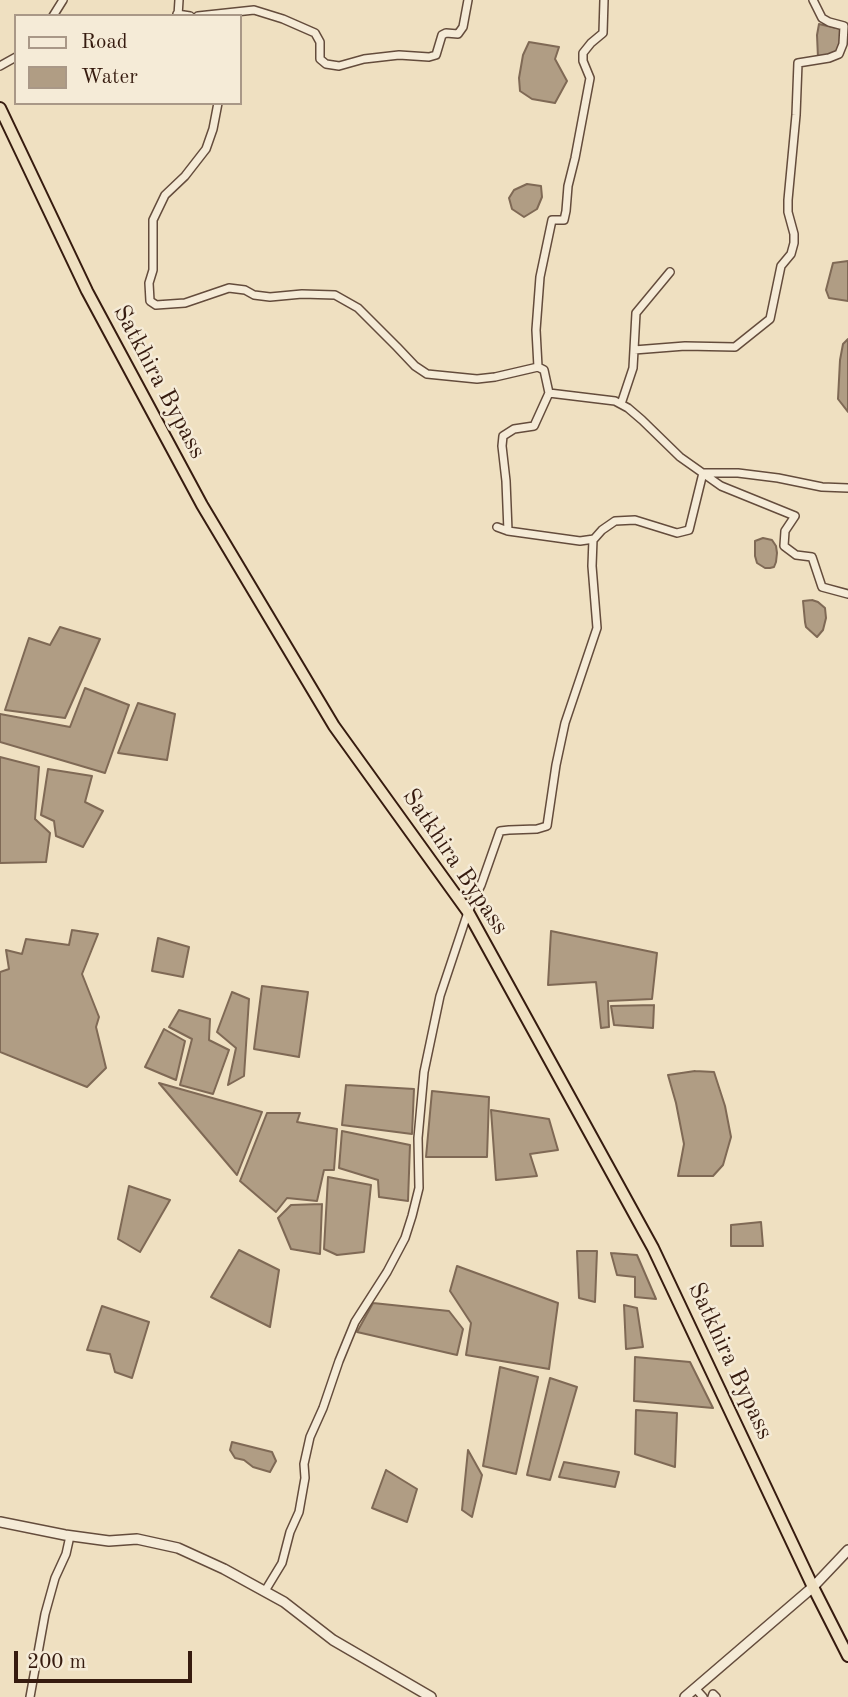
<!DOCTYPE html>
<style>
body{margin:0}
#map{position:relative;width:848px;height:1697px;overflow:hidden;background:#efe0c1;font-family:"Old Standard TT",serif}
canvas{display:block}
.legend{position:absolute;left:14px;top:14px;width:228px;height:91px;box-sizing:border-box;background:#f5ebd7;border:2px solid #a99887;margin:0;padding:9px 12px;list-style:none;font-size:21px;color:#361b0f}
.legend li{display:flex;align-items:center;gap:14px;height:35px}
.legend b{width:35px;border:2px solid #a99887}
.scale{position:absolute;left:14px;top:1651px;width:178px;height:32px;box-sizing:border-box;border:4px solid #361b0f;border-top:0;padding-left:9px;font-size:21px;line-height:24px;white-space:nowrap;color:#361b0f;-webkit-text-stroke:5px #f5ebd7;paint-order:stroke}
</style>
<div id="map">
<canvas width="848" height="1697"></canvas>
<ul class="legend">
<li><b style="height:9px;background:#f5ebd7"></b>Road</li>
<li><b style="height:19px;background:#b09d84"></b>Water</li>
</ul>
<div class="scale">200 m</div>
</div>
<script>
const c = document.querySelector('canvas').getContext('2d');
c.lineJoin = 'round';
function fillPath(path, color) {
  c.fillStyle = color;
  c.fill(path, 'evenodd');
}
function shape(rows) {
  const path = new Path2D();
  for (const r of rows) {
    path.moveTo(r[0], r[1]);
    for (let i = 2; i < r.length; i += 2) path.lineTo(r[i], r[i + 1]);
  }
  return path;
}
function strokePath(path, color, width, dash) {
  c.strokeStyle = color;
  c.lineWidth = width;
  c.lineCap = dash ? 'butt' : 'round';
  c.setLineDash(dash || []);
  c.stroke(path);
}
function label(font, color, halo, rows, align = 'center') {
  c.font = font + ' "Old Standard TT",serif';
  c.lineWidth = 5;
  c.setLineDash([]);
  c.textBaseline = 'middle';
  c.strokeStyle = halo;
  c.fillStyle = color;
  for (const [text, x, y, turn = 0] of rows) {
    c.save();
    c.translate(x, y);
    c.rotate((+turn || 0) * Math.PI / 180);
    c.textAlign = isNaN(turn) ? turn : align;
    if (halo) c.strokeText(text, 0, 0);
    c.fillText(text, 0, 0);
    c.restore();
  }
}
const water = shape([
 [819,24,840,29,842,32,839,49,830,56,818,58,817,35,819,24],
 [529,42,559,47,555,59,567,81,555,103,532,99,520,91,519,78,523,55,529,42],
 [527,184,541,186,542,197,537,209,524,217,512,209,509,198,514,190,527,184],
 [848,261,848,301,829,298,826,290,833,263,848,261],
 [848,339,848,412,838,399,840,360,843,344,848,339],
 [763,538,772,540,776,546,777,553,776,562,774,567,770,568,765,568,757,563,755,556,755,541,763,538],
 [812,600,818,602,825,608,826,618,823,630,817,637,806,627,805,622,803,601,812,600],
 [60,627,100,639,65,718,5,710,29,638,50,645,60,627],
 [85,688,129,705,105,773,0,742,0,714,70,727,85,688],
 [138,703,175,714,167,760,118,753,138,703],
 [0,757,39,767,35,819,50,833,46,862,0,863,0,757],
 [48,769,92,776,85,802,103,811,83,847,56,836,54,821,41,815,48,769],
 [72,930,98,934,82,974,99,1017,96,1027,106,1068,87,1087,0,1052,0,972,9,969,6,950,22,954,26,939,69,945,72,930],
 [551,931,657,953,652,999,608,1001,609,1027,601,1028,596,982,548,985,551,931],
 [158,938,189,947,183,977,152,971,158,938],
 [262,986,308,992,299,1057,254,1049,262,986],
 [232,992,249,999,244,1076,228,1085,236,1048,217,1032,232,992],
 [654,1005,653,1028,614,1025,611,1006,654,1005],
 [179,1010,210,1019,209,1040,229,1050,213,1094,180,1085,192,1039,169,1027,179,1010],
 [164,1029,185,1041,176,1080,145,1067,164,1029],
 [695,1071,714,1072,725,1106,731,1137,723,1165,713,1176,678,1176,684,1144,676,1103,668,1075,695,1071],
 [159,1083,262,1112,237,1175,159,1083],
 [346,1085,414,1089,412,1134,342,1125,346,1085],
 [432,1091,489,1097,487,1157,426,1157,432,1091],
 [491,1110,549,1119,558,1150,530,1154,537,1176,496,1180,491,1110],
 [267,1113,300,1113,297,1122,337,1129,334,1170,324,1170,317,1201,287,1198,276,1212,240,1181,267,1113],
 [342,1131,410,1145,408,1201,379,1197,378,1180,339,1168,342,1131],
 [328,1177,371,1185,364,1252,337,1255,324,1249,328,1177],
 [129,1186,170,1200,140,1252,118,1239,129,1186],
 [322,1204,320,1254,291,1249,278,1218,291,1205,322,1204],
 [761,1222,763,1246,731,1246,731,1225,761,1222],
 [239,1250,279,1270,270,1327,211,1297,239,1250],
 [577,1251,597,1251,595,1302,579,1298,577,1251],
 [611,1253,637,1255,656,1299,635,1297,635,1277,617,1275,611,1253],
 [457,1266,558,1303,549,1369,466,1355,471,1323,450,1291,457,1266],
 [373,1303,449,1311,463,1329,457,1355,357,1332,373,1303],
 [624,1305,637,1308,643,1347,626,1349,624,1305],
 [102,1306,149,1322,132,1378,115,1372,110,1354,87,1350,102,1306],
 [635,1357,690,1362,713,1408,634,1401,635,1357],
 [500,1367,538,1377,516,1474,483,1466,500,1367],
 [550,1378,577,1387,550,1480,527,1475,550,1378],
 [636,1410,677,1413,675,1467,635,1454,636,1410],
 [232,1442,272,1452,276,1461,270,1472,253,1467,244,1460,235,1458,230,1450,232,1442],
 [468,1450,482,1475,472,1517,462,1510,468,1450],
 [564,1462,619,1472,615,1487,559,1477,564,1462],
 [386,1470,417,1489,407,1522,372,1508,386,1470]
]);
const minor = shape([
 [177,14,190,16],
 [53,16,63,0],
 [178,16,179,0],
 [198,16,254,10,283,19,315,33,320,42,320,59,326,64,339,66,364,59,399,55,429,57,436,55,442,35,446,33,458,34,463,27,468,0],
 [0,66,16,57],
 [218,103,213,129,206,149,185,176,165,195,153,220,153,270,149,283,150,301,156,305,185,303,229,288,245,290,254,295,270,297,302,294,335,295,358,308,397,347,415,366,427,374,477,379,495,377,538,367,536,330,540,277,552,220,564,220,566,211,568,186,575,158,590,78,583,61,583,53,591,43,603,33,604,0],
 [634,350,685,346,735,347,770,319,781,266,791,254,794,243,794,234,788,212,788,200,796,115,798,63,829,58,839,54,843,44,844,26,829,22,822,18,813,0],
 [538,367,544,370,549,393,615,401,628,408,642,420,680,457,721,486,795,516,785,531,784,546,796,555,812,557,822,587,848,594],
 [549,393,534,426,514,429,503,436,502,446,506,481,508,531,580,541,594,539,602,530,615,521,635,520,677,533,689,530,703,473,738,473,778,478,822,487,848,488],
 [621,404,633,368,636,313,670,272],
 [497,527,508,531],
 [265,1591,282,1563,290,1532,299,1512,305,1478,304,1464,310,1437,323,1408,339,1361,355,1322,387,1272,405,1238,412,1216,419,1188,418,1138,424,1072,440,996,468,912,481,885,500,831,509,830,537,829,547,826,556,765,565,723,597,628,592,566,593,539],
 [695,1688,703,1697],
 [30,1697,45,1614,55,1578,66,1554,70,1536],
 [712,1697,713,1694,716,1697]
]);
const tertiary = shape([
 [0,1522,65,1535,109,1541,137,1539,178,1548,224,1569,284,1602,333,1640,431,1697],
 [685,1697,813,1587,848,1550]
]);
const trunk = shape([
 [0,108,87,291,202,505,334,726,468,912,653,1248,813,1587,848,1656]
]);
const streetNames = [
 ["Satkhira Bypass",159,382,62],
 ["Satkhira Bypass",455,862,56],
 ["Satkhira Bypass",730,1361,65]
];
fillPath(water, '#b09d84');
strokePath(water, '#7f6955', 2);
strokePath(minor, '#644c3c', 10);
strokePath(tertiary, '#644c3c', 12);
strokePath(trunk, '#361b0f', 14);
strokePath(minor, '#f5ebd7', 7);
strokePath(tertiary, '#f5ebd7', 9);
strokePath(trunk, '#efe0c1', 10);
label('24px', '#361b0f', '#f5ebd7', streetNames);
</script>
